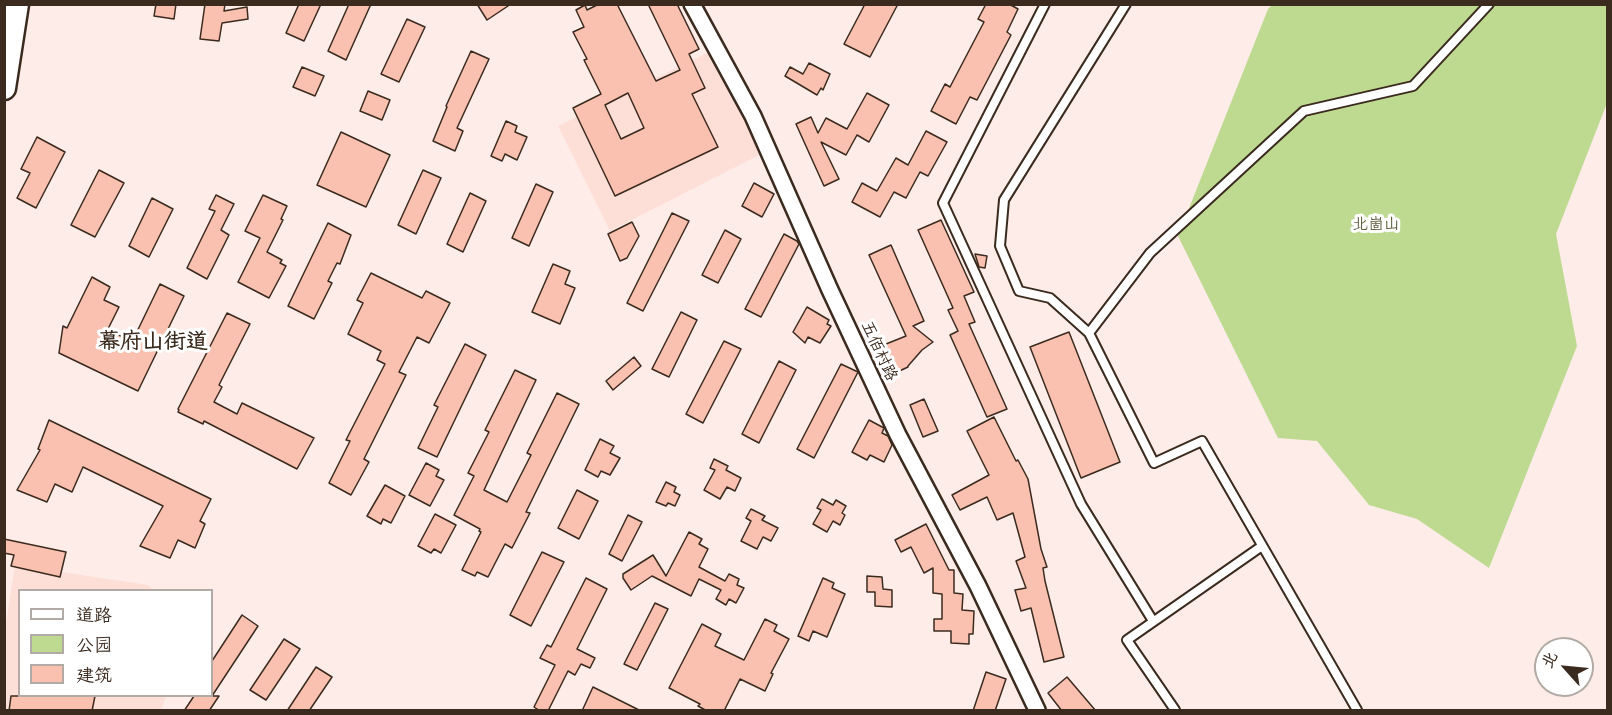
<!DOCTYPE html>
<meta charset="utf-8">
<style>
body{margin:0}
#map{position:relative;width:1612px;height:715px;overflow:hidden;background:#feece8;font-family:"Comic Neue","LXGW WenKai TC",sans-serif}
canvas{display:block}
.frame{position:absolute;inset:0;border:6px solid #3b2a1e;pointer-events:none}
.legend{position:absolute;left:18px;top:589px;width:195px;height:108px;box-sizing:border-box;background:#fff;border:2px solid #b1aaa5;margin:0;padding:8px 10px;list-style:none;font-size:18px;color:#3b2a1e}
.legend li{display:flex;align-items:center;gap:12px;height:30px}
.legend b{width:30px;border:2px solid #b1aaa5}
.north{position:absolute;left:1534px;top:637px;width:60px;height:60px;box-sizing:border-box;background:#fff;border:2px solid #b1aaa5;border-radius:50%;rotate:297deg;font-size:16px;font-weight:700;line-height:24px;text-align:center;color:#3b2a1e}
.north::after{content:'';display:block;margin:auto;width:21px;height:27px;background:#3b2a1e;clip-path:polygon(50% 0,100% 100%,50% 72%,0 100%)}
</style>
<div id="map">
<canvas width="1612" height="715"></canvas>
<div class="frame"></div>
<ul class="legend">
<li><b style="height:8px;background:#fff"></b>道路</li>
<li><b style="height:16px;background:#beda91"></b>公园</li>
<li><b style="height:16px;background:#fac1b1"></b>建筑</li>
</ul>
<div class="north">北</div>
</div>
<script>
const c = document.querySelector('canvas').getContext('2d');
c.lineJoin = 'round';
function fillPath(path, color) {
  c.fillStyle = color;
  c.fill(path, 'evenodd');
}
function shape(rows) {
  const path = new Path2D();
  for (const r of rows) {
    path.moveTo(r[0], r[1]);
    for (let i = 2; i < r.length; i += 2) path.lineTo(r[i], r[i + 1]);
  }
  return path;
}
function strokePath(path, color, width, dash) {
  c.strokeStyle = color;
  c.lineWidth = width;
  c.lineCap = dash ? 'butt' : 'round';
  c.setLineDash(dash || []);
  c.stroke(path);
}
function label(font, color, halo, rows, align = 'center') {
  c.font = font + ' "Comic Neue","LXGW WenKai TC",sans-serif';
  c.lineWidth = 6;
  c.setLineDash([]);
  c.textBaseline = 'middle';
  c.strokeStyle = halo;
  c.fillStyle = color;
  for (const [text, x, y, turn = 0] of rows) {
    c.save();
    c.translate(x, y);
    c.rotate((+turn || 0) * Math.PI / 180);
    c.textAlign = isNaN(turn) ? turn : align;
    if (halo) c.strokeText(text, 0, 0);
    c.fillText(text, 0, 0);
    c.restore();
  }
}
const built = shape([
 [715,49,765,152,610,231,558,126],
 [15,565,148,585,153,590,20,590,20,696,166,696,161,710,5,710,4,637]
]);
const green = shape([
 [1272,5,1607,5,1607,103,1556,234,1577,346,1489,568,1417,519,1369,505,1317,441,1278,438,1178,236,1268,9]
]);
const building = shape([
 [156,4,176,4,174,19,154,16,156,4],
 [205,4,225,4,224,11,247,7,248,19,222,23,219,41,200,39,205,4],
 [299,4,321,4,304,41,286,33,299,4],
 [349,4,371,4,346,60,328,51,349,4],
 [477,4,511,4,487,20,477,4],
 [599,4,617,4,656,81,680,70,648,4,677,4,699,49,689,54,705,88,692,94,718,147,615,196,573,108,601,94,584,60,587,59,573,32,584,27,576,10,585,5,587,10,599,4],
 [628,93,644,128,621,139,605,105,628,93],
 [865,4,898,4,870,57,844,44,865,4],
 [986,4,1009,4,1018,9,1007,32,1011,35,977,100,970,97,956,124,931,111,945,84,950,87,984,22,978,19,986,4],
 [407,19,425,27,399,82,381,74,407,19],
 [471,51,489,59,457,128,463,131,455,151,433,141,447,107,446,106,471,51],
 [809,63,830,74,823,90,821,88,817,95,785,76,790,67,803,74,809,63],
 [302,67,324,76,315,96,293,87,302,67],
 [368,91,390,100,382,120,360,111,368,91],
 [867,93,889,105,869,142,857,135,846,155,821,142,839,179,824,186,796,124,811,117,818,133,826,118,847,129,867,93],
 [506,121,517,126,515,132,527,137,517,160,505,154,502,161,491,156,506,121],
 [926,131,947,142,928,176,920,172,906,198,894,192,880,217,852,202,862,183,877,191,896,158,908,165,926,131],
 [341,132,390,155,366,207,317,185,341,132],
 [37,137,65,152,36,208,17,198,30,173,21,169,37,137],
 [99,170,124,183,95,237,71,225,99,170],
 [423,170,441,178,416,234,398,225,423,170],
 [754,183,774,194,762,217,742,206,754,183],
 [536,184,553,192,529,246,512,238,536,184],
 [470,193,486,201,463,252,447,244,470,193],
 [216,195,234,204,221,230,229,235,207,279,187,268,215,211,209,209,216,195],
 [263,195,287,206,281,219,283,220,267,252,282,260,280,263,286,266,269,298,238,282,260,238,245,231,263,195],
 [152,198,173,209,149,257,129,246,152,198],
 [672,213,689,221,643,311,627,303,672,213],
 [941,220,974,292,964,296,975,322,969,324,1007,409,987,417,950,335,958,331,948,310,953,308,918,230,941,220],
 [632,222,639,236,627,258,620,261,608,234,632,222],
 [328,223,351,235,340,264,337,263,328,281,332,283,314,319,288,306,328,223],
 [725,230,741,239,718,283,702,275,725,230],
 [784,234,797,241,799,244,761,317,745,309,784,234],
 [891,245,924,321,913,326,933,342,922,350,908,366,908,367,893,374,881,346,906,336,869,255,891,245],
 [975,254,987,256,985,268,979,267,975,254],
 [553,264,570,271,565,284,575,288,560,324,532,312,553,264],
 [371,273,422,298,426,291,450,303,429,343,417,337,399,372,406,375,364,459,369,462,351,495,329,483,350,441,346,440,385,364,377,360,381,351,348,334,363,303,357,300,371,273],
 [92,277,110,287,104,300,119,307,108,329,132,342,160,284,184,296,138,391,59,353,63,326,67,328,92,277],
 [807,307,829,320,827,324,831,326,820,343,808,337,805,343,793,332,807,307],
 [681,312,697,320,669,377,652,369,681,312],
 [227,313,250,324,219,385,222,387,214,402,237,414,242,403,314,438,297,469,204,421,203,424,178,412,179,410,178,409,227,313],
 [1069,332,1120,462,1081,478,1030,347,1069,332],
 [724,341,741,349,703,423,686,414,724,341],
 [465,344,486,355,437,457,418,448,438,407,434,405,465,344],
 [634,357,641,366,613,390,606,381,634,357],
 [779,361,796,370,759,443,742,434,779,361],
 [841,364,858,372,814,458,797,449,841,364],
 [515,370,536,380,484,490,507,502,531,455,527,453,557,393,579,404,526,512,530,513,512,548,505,544,488,577,477,572,475,576,462,570,481,532,479,531,480,529,454,515,474,476,468,473,489,432,485,430,515,370],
 [924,399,938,431,923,437,910,405,924,399],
 [994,417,1016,461,1018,460,1028,479,1041,549,1047,567,1043,568,1045,581,1064,657,1044,662,1031,608,1021,611,1015,590,1026,588,1016,561,1025,557,1013,513,997,520,987,497,960,510,952,495,989,475,967,431,994,417],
 [49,420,211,499,200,521,205,524,195,548,178,540,170,558,140,546,163,506,83,467,72,492,55,484,47,502,17,490,40,450,38,449,49,420],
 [869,420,884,428,882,433,888,436,892,445,884,462,870,455,867,460,852,452,869,420],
 [600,439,614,446,610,453,620,458,610,475,601,471,598,477,585,470,600,439],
 [714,459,728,466,726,470,741,478,735,491,727,487,720,499,704,490,715,470,710,468,714,459],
 [426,463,439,470,436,476,444,480,430,506,409,495,426,463],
 [666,482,676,487,674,492,680,495,675,506,668,503,666,506,656,502,666,482],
 [385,485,405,496,391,523,383,519,381,524,367,516,385,485],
 [577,490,598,501,579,539,558,528,577,490],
 [822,499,833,505,836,500,846,506,842,513,845,515,840,525,833,521,827,532,813,524,821,510,817,508,822,499],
 [751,509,765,516,762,520,778,528,771,541,763,537,757,549,741,541,751,521,746,518,751,509],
 [435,514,456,525,441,553,434,549,431,553,418,546,435,514],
 [628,515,642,522,622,561,609,554,628,515],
 [926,524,949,570,954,570,954,593,963,594,962,610,974,611,973,634,969,634,969,644,951,643,951,631,934,631,934,619,942,619,942,594,933,593,933,568,924,573,911,547,901,552,895,540,926,524],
 [689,532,702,539,699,544,708,549,699,567,725,581,729,574,739,579,737,585,744,588,736,603,729,599,726,605,716,599,721,590,699,579,691,596,652,576,631,590,623,578,623,574,653,555,666,576,689,532],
 [4,539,66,552,60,577,11,566,14,555,4,553,4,539],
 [542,552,564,562,531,626,510,615,542,552],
 [867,576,882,577,883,589,892,590,892,607,875,606,875,592,867,592,867,576],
 [586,578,607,589,577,649,595,658,590,668,581,664,575,675,568,671,548,711,540,711,534,707,555,665,540,658,547,645,551,647,586,578],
 [823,578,834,583,832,588,845,594,827,637,813,631,809,641,798,636,823,578],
 [655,603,668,609,637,670,624,664,655,603],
 [242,615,258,626,212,696,219,696,209,711,184,711,194,696,212,696,212,661,242,615],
 [765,619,777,625,774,631,789,639,771,673,773,674,765,691,740,679,724,711,707,711,698,706,700,704,669,688,702,624,721,634,715,646,744,660,765,619],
 [284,639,300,649,266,700,250,690,284,639],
 [316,667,332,677,309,711,287,711,316,667],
 [986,672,1006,679,995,711,973,711,986,672],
 [1067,677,1096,711,1062,711,1048,693,1067,677],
 [593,687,641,711,582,711,593,687],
 [11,696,95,696,92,711,9,711,11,696]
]);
const lane = shape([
 [1045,4,943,203,1081,504,1153,621],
 [1126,4,1004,200,1000,246,1019,291,1050,298,1089,333,1154,463,1202,441,1357,710],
 [1089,333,1150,253,1304,111,1413,86,1489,4],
 [1175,710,1127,640,1262,546]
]);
const street = shape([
 [692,4,753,116,830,290,898,435,978,586,1037,710]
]);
const secondary = shape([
 [4,88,17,4]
]);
const parkNames = [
 ["北崮山",1376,224]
];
const streetNames = [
 ["五佰村路",879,351,65]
];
const districtNames = [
 ["幕府山街道",153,342]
];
fillPath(built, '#fddfd8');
fillPath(green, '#beda91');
fillPath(building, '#fac1b1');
strokePath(building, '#3b2a1e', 1.5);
strokePath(lane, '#3b2a1e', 12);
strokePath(street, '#3b2a1e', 20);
strokePath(secondary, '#3b2a1e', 27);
strokePath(lane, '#fff', 8);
strokePath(street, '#fff', 15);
strokePath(secondary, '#fff', 22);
label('16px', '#625f40', '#fff', parkNames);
label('16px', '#3b2a1e', '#fff', streetNames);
label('bold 22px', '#3b2a1e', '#fff', districtNames);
</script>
